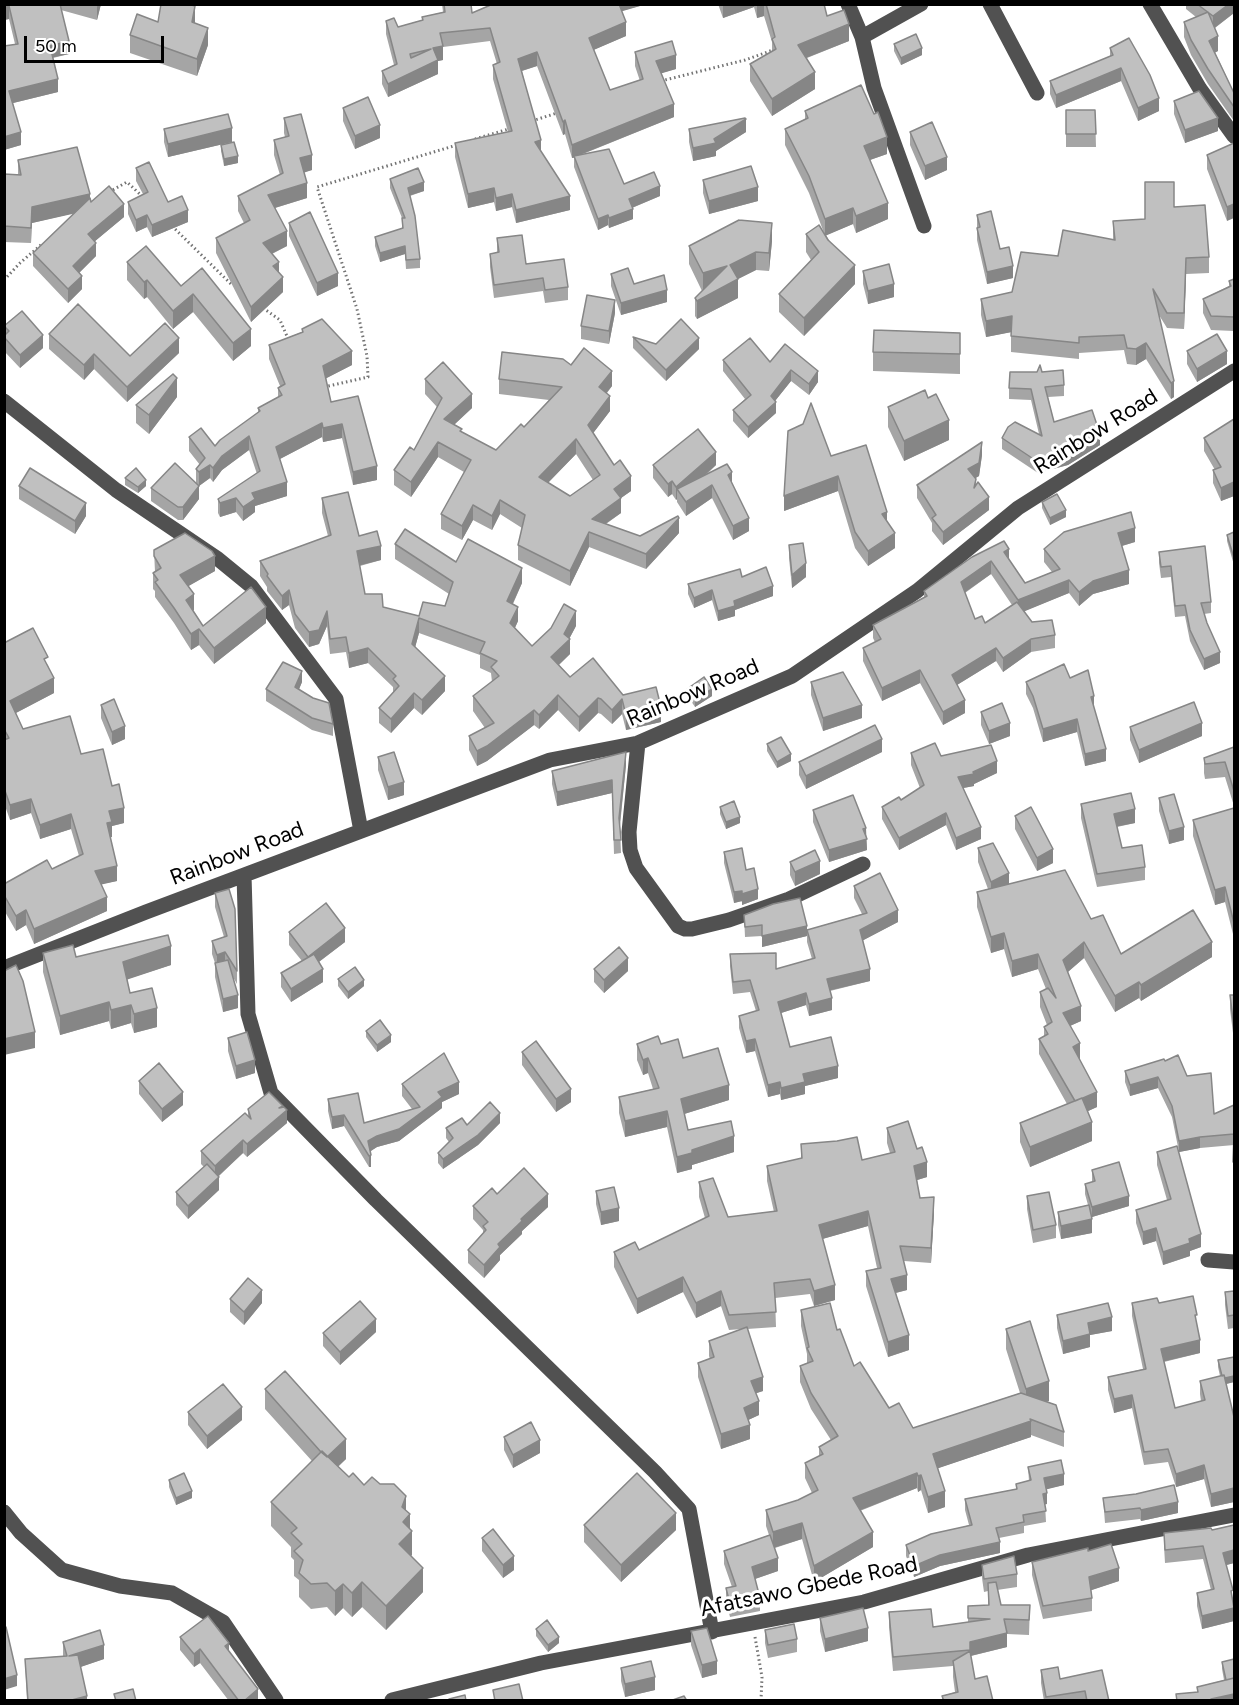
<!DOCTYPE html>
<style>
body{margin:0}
#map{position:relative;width:1239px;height:1705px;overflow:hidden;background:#fff;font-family:Figtree,sans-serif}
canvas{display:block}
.frame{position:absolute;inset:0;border:6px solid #000;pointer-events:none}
.scale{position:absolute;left:24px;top:36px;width:140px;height:27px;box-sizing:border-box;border:3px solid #000;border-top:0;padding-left:8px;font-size:18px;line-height:21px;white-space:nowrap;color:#000;-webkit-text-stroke:4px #fff;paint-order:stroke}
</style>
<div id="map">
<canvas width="1239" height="1705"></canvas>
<div class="frame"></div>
<div class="scale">50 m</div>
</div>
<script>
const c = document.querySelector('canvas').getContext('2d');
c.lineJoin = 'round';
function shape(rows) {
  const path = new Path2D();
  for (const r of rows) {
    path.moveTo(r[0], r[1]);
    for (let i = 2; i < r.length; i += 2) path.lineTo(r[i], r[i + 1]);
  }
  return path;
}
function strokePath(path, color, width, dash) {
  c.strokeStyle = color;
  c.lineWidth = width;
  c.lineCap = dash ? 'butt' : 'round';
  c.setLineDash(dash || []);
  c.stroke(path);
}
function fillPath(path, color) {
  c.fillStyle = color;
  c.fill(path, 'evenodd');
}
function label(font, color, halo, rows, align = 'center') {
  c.font = font + ' Figtree,sans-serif';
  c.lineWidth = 6;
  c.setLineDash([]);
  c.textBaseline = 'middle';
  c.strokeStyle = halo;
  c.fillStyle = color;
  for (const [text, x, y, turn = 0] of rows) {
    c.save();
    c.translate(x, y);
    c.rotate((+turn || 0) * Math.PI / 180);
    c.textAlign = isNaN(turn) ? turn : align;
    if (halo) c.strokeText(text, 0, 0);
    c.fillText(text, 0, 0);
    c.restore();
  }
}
const path = shape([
 [661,81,745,60,773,50],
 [532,121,557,113],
 [475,139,512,128],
 [109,192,127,182,144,198],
 [172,226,233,286],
 [4,280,20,263,42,244],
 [263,308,280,320,289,341],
 [324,387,368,377,367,356,357,309,317,187,457,145],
 [755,1637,762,1677,761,1700]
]);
const minor = shape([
 [848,4,862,37,874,88,924,226],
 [990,4,1037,93],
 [1150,4,1200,89,1234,136],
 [862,37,921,4],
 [4,401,116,490,218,559,251,586,336,699,361,831],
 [638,743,629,832,630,850,636,868,678,926,685,929,692,929,729,920,789,899,863,864],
 [244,875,248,1014,271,1093,376,1200,655,1472,689,1509,712,1632],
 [4,968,146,912,550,760,638,743,792,676,917,591,1018,508,1234,371],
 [1208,1260,1234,1262],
 [4,1512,21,1533,62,1570,120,1586,172,1593,223,1622,276,1700],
 [392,1700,541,1663,864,1602,1028,1555,1234,1515]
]);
const wall = shape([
 [4,4,101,4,97,20,61,10,69,54,53,58,58,92,13,103,21,145,4,150,15,44,9,19,4,20],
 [442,4,471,4,472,13,493,4,647,4,621,11,626,36,593,50,610,90,640,81,635,66,635,52,676,69,661,73,674,117,583,154,624,184,660,196,632,208,633,219,609,228,608,225,598,230,574,167,574,158,572,158,565,134,563,135,537,66,522,71,541,151,570,210,516,223,512,207,496,211,494,202,468,208,455,157,455,143,508,132,493,79,493,65,497,64,490,41,443,47,443,60,438,61,438,74,388,97,382,84,382,71,394,65,386,34,386,21,398,27,422,20,422,17,443,12],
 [718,4,824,4,827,16,849,41,807,58,815,89,772,116,750,81,750,64,772,51,772,42,764,16,757,18,754,7,723,18],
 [1186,4,1234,4,1234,13,1215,28,1218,51,1215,52,1234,93,1234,121,1208,84,1191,55,1184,37,1184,22,1196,17,1186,9],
 [158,22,195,23,208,45,197,76,130,53,130,35],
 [894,44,922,55,901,65,894,51],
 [1110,48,1159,111,1138,121,1121,81,1056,108,1050,94,1050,81,1110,57],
 [1174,101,1218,131,1185,143,1174,114],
 [343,108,380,138,355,149,343,121],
 [1066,110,1095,110,1096,147,1066,147],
 [805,111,887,154,870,160,888,219,856,233,853,224,826,235,855,284,804,336,779,312,779,294,811,260,806,252,806,234,824,233,809,193,785,145,785,129,805,119],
 [284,118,312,170,304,172,307,198,275,208,287,246,272,254,279,272,283,292,251,322,216,253,216,238,244,223,238,211,238,196,280,175,274,155,274,140,285,137,284,133],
 [164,129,232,142,168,157,164,142],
 [689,129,746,132,716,151,716,156,693,161,689,142],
 [910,132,947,170,925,180,910,145],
 [1234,143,1227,221,1207,169,1207,155],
 [221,145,238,163,224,166,221,151],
 [18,160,90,198,91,202,124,217,95,241,96,256,79,273,82,289,68,303,33,266,33,253,74,213,32,223,31,243,4,242,4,174,18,175],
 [136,168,168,202,188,222,152,237,147,227,136,232,128,214,128,202,143,194,136,181],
 [390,179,424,191,410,196,420,259,420,268,406,269,405,254,380,262,375,246,375,237,402,229,402,218,390,188],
 [703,180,758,201,709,214,703,193],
 [1174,207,1209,257,1209,273,1186,274,1184,329,1167,328,1159,315,1174,397,1171,399,1146,359,1136,365,1127,364,1124,350,1079,353,1079,359,1011,352,1011,332,986,337,981,315,981,299,1012,292,1058,256,1113,240,1113,221,1145,219],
 [977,215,1000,249,1013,278,987,284,977,240],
 [289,223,338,286,317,296,289,236],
 [497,238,526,264,568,287,568,300,545,303,543,291,494,298,490,267,490,254,497,253],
 [772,241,769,271,756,270,738,279,738,298,697,319,695,316,695,298,702,291,689,264,689,246],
 [127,262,181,286,202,268,251,346,233,361,193,312,173,329,147,297,144,299,127,280],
 [863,271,894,297,868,304,863,284],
 [611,274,634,284,667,302,621,315,611,286],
 [1234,279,1234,331,1211,330,1203,313,1203,299,1229,286,1229,281],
 [615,313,609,344,581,339,581,326],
 [4,326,43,348,20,368,4,351],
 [302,329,352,365,326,378,331,402,377,480,353,485,342,438,323,442,322,437,280,459,287,496,255,506,255,512,243,521,236,512,220,517,218,513,218,499,257,474,249,450,222,470,213,482,210,478,199,486,196,483,196,469,200,465,189,451,189,437,215,446,258,412,258,408,278,398,278,388,280,386,269,359,269,345,302,332],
 [49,334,130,356,179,353,127,402,94,369,84,380,49,349],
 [633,337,656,344,699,349,666,381,633,348],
 [785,344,818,382,809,395,791,381,775,401,776,413,748,438,733,421,733,410,745,399,723,371,723,360,770,362],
 [1187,351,1227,364,1197,382,1187,364],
 [873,352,960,353,960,374,873,371],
 [571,365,612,386,607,393,610,411,593,433,631,491,621,498,621,513,606,524,640,536,679,533,646,569,589,547,570,586,518,560,518,545,522,528,500,514,492,530,473,520,462,540,441,529,441,514,464,472,438,457,411,497,394,485,394,470,414,450,437,407,425,394,425,379,472,408,454,425,462,432,496,450,524,427,549,400,499,394,499,379],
 [576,454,593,480,570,496,548,483],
 [1042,372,1064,385,1064,396,1048,397,1054,422,1100,445,1068,465,1038,473,1002,449,1002,438,1039,434,1031,400,1009,399,1009,388],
 [177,397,149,434,136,423,136,405],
 [928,398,949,440,904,461,888,427,888,407],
 [1234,419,1234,496,1221,501,1213,483,1213,470,1215,470,1204,451,1204,438],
 [982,455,979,476,975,478,976,485,989,510,943,545,932,531,932,523,917,498,917,485],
 [831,456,887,521,895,548,868,566,855,548,838,491,784,511],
 [653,465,716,465,706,475,732,483,749,531,733,540,712,498,686,516,677,502,677,499,676,500,672,494,668,497,653,478],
 [125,478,146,486,138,493,125,485],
 [19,486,86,516,75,534,19,499],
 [151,488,199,499,183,520,178,520,151,501],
 [322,498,381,560,360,566,365,594,383,607,419,616,445,606,449,594,395,559,395,544,522,583,513,604,518,621,515,628,532,646,576,626,569,639,570,654,559,665,570,677,623,695,661,722,626,730,622,714,612,724,601,714,598,713,579,732,558,710,539,729,534,725,487,761,477,766,469,750,469,736,485,728,473,711,473,696,492,682,491,673,480,668,480,655,419,633,415,647,445,691,422,715,414,708,391,733,379,723,379,708,393,693,393,687,368,663,349,668,346,652,330,654,327,626,319,644,309,647,295,628,289,605,282,610,267,591,267,587,260,576,260,561,328,536,322,513],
 [1042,502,1066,517,1050,525,1042,508],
 [1234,532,1234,565,1227,541,1227,535],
 [1135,542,1122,546,1129,584,1093,594,1079,606,1069,593,1024,611,1032,622,1055,635,1055,648,1031,652,1003,672,996,661,957,685,965,713,943,725,920,683,882,701,863,661,863,648,875,642,873,638,873,625,924,597,924,591,972,557,1009,560,1025,583,1052,572,1044,562,1044,549],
 [991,574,1012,605,985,623,975,619,965,593],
 [789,545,806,577,792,588,789,558],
 [154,550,215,571,188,586,194,610,193,610,203,626,266,623,214,664,199,645,191,650,174,623,155,597,155,591,153,589,153,573,155,572],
 [1159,552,1211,602,1211,613,1204,614,1220,663,1204,670,1190,641,1185,616,1175,617,1171,577,1161,578,1159,563],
 [742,577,773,596,735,610,735,616,718,621,712,600,694,608,688,594,688,584],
 [4,643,48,665,54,693,16,713,23,729,81,754,112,786,124,823,112,826,112,837,110,837,117,881,101,884,107,911,34,944,26,925,16,931,4,910,4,884,52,869,79,856,71,829,40,839,31,813,10,820,4,803],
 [1070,678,1094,708,1106,761,1085,766,1077,732,1043,742,1033,708,1026,694,1026,682],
 [302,682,299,689,333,724,333,736,312,730,266,701,266,689],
 [811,682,862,718,823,731,811,695],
 [687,689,712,696,695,707,687,695],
 [101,705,125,739,112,745,101,718],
 [981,712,1010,736,989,744,981,725],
 [1130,727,1202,736,1139,763,1130,740],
 [767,744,791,761,777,768,767,751],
 [1234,747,1234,806,1225,777,1205,779,1204,773,1204,758],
 [882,752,806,789,799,775,799,762],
 [911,753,941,756,997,773,974,784,974,786,963,788,981,839,956,850,946,825,899,850,882,819,882,807,901,800,920,788,911,765],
 [378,757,404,795,388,800,378,770],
 [626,765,620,826,621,853,614,854,612,793,557,806,552,784,552,771],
 [1159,798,1184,840,1169,844,1159,811],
 [1081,804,1135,823,1117,827,1122,848,1145,867,1145,880,1097,887,1081,818],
 [720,807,740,823,726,829,720,814],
 [1234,808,1234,938,1225,902,1215,905,1193,836,1193,820],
 [813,810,866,836,867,850,829,862,813,822],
 [1015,816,1053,863,1037,871,1015,829],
 [978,848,1009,884,1091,919,1121,954,1212,957,1141,1001,1139,998,1115,1012,1084,958,1068,972,1081,1021,1070,1026,1080,1059,1079,1059,1097,1107,1088,1111,1092,1141,1030,1167,1020,1142,1020,1123,1067,1104,1039,1054,1039,1039,1044,1036,1044,1027,1047,1025,1040,1007,1040,992,1046,989,1038,969,1012,977,1004,949,991,953,977,907,977,892,988,889,978,862],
 [724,852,746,870,758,899,742,905,742,901,734,903,724,863],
 [790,862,820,874,795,886,790,875],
 [854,886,898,922,863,940,870,981,830,991,832,1010,809,1016,806,1005,781,1013,790,1047,838,1078,805,1086,805,1094,781,1100,780,1094,768,1097,755,1051,746,1053,739,1028,739,1016,756,1011,750,992,733,994,730,966,730,954,776,969,812,959,807,942,807,930,862,914,854,898],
 [215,893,237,971,237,984,233,977,238,1008,223,1012,215,977,215,963,212,954,212,941,224,937,215,907],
 [744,915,807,936,762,947,762,936,745,937],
 [289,932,345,942,319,962,323,982,291,1002,281,987,281,973,302,961,289,945],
 [43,953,76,957,171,965,127,979,130,993,157,1027,134,1033,131,1023,111,1029,109,1021,60,1035,43,972],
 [594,969,628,971,604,993,594,982],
 [338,979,364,986,348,999,338,986],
 [1230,995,1234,995,1234,1041,1230,1009],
 [366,1031,391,1042,377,1052,366,1037],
 [228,1038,255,1073,236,1079,228,1051],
 [637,1044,661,1044,683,1058,729,1100,684,1114,688,1130,734,1152,692,1165,692,1169,677,1173,667,1127,625,1137,619,1113,619,1097,653,1089,648,1073,643,1075,637,1060],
 [522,1052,571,1102,556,1112,522,1065],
 [1165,1061,1187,1076,1214,1114,1234,1105,1234,1173,1233,1173,1234,1145,1200,1148,1179,1152,1172,1117,1158,1088,1130,1096,1125,1082,1125,1071],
 [139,1081,183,1105,162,1122,139,1094],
 [402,1084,459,1094,442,1102,442,1108,399,1141,377,1147,370,1151,371,1167,369,1167,344,1126,332,1129,328,1111,328,1099,364,1123,412,1109,402,1096],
 [283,1107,287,1123,247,1157,243,1153,219,1176,219,1190,188,1219,176,1205,176,1192,204,1167,201,1164,201,1151,248,1116,248,1109],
 [500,1123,478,1145,443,1169,438,1163,438,1153,449,1142,446,1138,446,1128,467,1125],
 [887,1128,917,1149,927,1177,917,1180,920,1198,934,1212,931,1263,904,1261,907,1290,896,1293,909,1350,888,1357,866,1286,866,1271,877,1268,868,1226,822,1239,835,1300,814,1306,810,1294,775,1298,776,1327,747,1329,763,1391,756,1393,759,1415,748,1420,750,1439,721,1449,698,1377,698,1363,710,1359,709,1356,709,1341,742,1329,729,1330,721,1306,696,1318,683,1292,637,1314,614,1267,614,1252,639,1250,705,1218,699,1197,699,1182,728,1217,774,1212,767,1181,767,1166,801,1159,801,1144,862,1160,890,1153,887,1143],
 [1157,1152,1201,1247,1190,1251,1190,1256,1163,1265,1156,1241,1143,1245,1136,1223,1136,1210,1167,1200,1157,1165],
 [1092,1170,1129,1206,1092,1217,1092,1233,1061,1239,1058,1225,1058,1212,1088,1205,1085,1194,1085,1184,1092,1182],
 [596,1191,619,1221,601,1225,596,1204],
 [497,1194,548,1207,522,1231,522,1234,500,1255,500,1260,484,1278,468,1263,468,1250,483,1233,483,1230,473,1219,473,1206],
 [1027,1196,1056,1225,1056,1238,1033,1243,1027,1209],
 [1234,1291,1234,1328,1228,1329,1225,1305,1225,1292],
 [230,1299,262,1303,244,1325,230,1312],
 [1132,1303,1159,1303,1197,1325,1200,1353,1164,1362,1175,1408,1201,1401,1200,1394,1200,1381,1220,1376,1218,1367,1218,1360,1234,1357,1234,1382,1226,1384,1234,1417,1234,1502,1211,1507,1204,1479,1176,1487,1168,1462,1144,1465,1132,1408,1114,1413,1108,1390,1108,1377,1143,1369,1132,1316],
 [801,1310,837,1330,854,1366,889,1408,913,1428,1020,1393,1006,1349,1006,1329,1049,1401,1046,1402,1064,1432,1064,1447,1031,1435,1031,1437,938,1468,945,1507,928,1513,921,1490,918,1492,917,1488,860,1511,873,1547,814,1582,802,1539,775,1548,778,1571,755,1579,760,1598,760,1611,730,1617,726,1602,726,1588,732,1587,724,1564,724,1551,769,1535,766,1526,766,1510,798,1500,812,1493,805,1478,805,1463,819,1456,819,1447,831,1440,811,1409,800,1382,800,1366,807,1363,807,1354,801,1326],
 [1057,1315,1112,1331,1090,1335,1090,1347,1063,1354,1057,1328],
 [376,1332,340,1365,323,1346,323,1333],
 [265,1389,346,1459,338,1467,349,1477,364,1485,406,1511,410,1529,411,1556,423,1592,386,1630,362,1607,352,1617,343,1608,335,1616,327,1607,311,1609,299,1597,299,1580,294,1576,294,1560,291,1557,291,1547,271,1526,271,1502,312,1461,265,1409],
 [188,1412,242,1420,207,1449,188,1425],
 [504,1437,540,1453,513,1468,504,1450],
 [1028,1467,1064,1485,1046,1489,1047,1504,1045,1504,1046,1522,1024,1526,1024,1533,999,1538,1000,1553,940,1566,914,1577,906,1556,906,1545,969,1525,965,1510,965,1499,1016,1489,1016,1484,1029,1481],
 [169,1480,192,1498,176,1505,169,1487],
 [1103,1498,1178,1513,1141,1521,1140,1519,1105,1523],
 [584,1525,676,1530,621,1582,584,1542],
 [1234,1525,1234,1563,1226,1565,1234,1607,1234,1621,1202,1629,1197,1606,1197,1593,1211,1590,1203,1559,1165,1563,1164,1546,1164,1533,1212,1530],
 [482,1538,514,1570,503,1578,482,1551],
 [1088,1551,1119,1581,1091,1590,1092,1598,1092,1611,1043,1619,1032,1575,1032,1562],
 [982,1565,1017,1574,1017,1587,997,1590,1001,1605,1030,1605,1029,1635,1007,1634,1007,1647,971,1656,975,1679,993,1701,942,1701,942,1696,955,1692,953,1677,953,1666,893,1671,889,1627,889,1612,933,1627,968,1622,968,1618,988,1605,988,1591,984,1592,982,1578],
 [820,1618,868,1641,825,1652,820,1631],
 [536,1629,559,1643,548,1652,536,1636],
 [765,1630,797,1639,797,1652,768,1658,765,1643],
 [691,1631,717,1674,702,1678,691,1645],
 [180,1637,229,1651,258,1701,229,1701,200,1663,194,1667,180,1650],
 [63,1642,104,1659,80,1667,87,1701,27,1701,25,1659,63,1656],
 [1222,1662,1234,1701,1176,1701,1176,1694,1197,1692,1197,1687,1224,1680,1222,1669],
 [621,1668,655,1690,625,1697,621,1681],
 [1041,1670,1060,1679,1109,1701,1044,1701,1041,1683]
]);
const shadedWall = shape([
 [98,4,101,4,97,20,97,7],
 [616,4,647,4,616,13],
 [723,4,754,4,754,7,723,18],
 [757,4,764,4,764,16,757,18],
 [1229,4,1234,4,1234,13,1213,29,1213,16],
 [9,6,9,19,4,20,4,7],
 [195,6,195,23,192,22],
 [626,22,626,36,589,52,589,38],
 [849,24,849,41,798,61,798,45],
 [208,28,208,45,197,76,197,59],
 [1218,36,1218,51,1209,56,1209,41],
 [69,41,69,54,50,58,50,46],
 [443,46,443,60,438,61,438,74,388,97,388,84,433,48],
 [922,48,922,55,901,65,901,58],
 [537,52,537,66,518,72,518,59],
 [676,55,676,69,656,75,656,61],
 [1121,68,1121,81,1056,108,1056,95],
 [815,72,815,89,772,116,772,99],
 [58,79,58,92,9,104,9,91],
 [1159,98,1159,111,1138,121,1138,108],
 [674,104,674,117,572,158,572,145],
 [1218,118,1218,131,1185,143,1185,130],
 [746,119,746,132,716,151,716,156,693,161,693,148,714,139],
 [565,120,565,134,563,135,563,122],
 [380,125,380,138,355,149,355,136],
 [232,128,232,142,168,157,168,144],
 [21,132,21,145,4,150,4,137],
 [887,137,887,154,864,162,864,146],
 [541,140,541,154,535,142],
 [312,155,312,170,300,174,300,158],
 [238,156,238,163,224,166,224,159],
 [947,157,947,170,925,180,925,166],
 [424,182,424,191,408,196,408,188],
 [307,183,307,198,268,210,268,195],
 [660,186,660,196,629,209,629,199],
 [758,187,758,201,709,214,709,201],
 [494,188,494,202,468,208,468,194],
 [90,194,90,210,32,223,31,243,32,207],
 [512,194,512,207,496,211,496,198],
 [570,196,570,210,516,223,516,210],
 [888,203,888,219,856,233,856,216],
 [124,204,124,217,88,247,88,234],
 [1234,204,1234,218,1227,221,1227,207],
 [853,208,853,224,825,236,825,219],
 [633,209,633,219,609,228,609,218],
 [188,210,188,222,152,237,152,225],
 [147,215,147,227,136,232,136,220],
 [608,215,608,225,598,230,598,219],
 [772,223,772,241,769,271,769,253],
 [287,231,287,246,263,258,263,243],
 [96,243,96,256,73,279,73,266],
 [405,246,405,254,380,262,380,253],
 [756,252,756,270,730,283,730,265],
 [1186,258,1186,274,1184,329,1184,313],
 [279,262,279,277,273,266],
 [855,265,855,284,804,336,804,318],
 [727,266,703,291,703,273],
 [1013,266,1013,278,987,284,987,272],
 [338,273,338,286,317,296,317,283],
 [82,276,82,289,68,303,68,289],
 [283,277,283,292,251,322,251,307],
 [738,279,738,298,697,319,697,301],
 [147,280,147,297,144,299,144,282],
 [894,284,894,297,868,304,868,291],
 [667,290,667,302,621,315,621,303],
 [193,294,193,312,173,329,173,311],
 [615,300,615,313,609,344,609,331],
 [1012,316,1012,332,986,337,986,321],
 [251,329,251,346,233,361,233,343],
 [43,335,43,348,20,368,20,355],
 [179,338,179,353,127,402,127,387],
 [699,338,699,349,666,381,666,370],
 [1146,343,1146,359,1136,365,1136,349],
 [352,351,352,365,323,380,323,366],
 [1227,351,1227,364,1197,382,1197,369],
 [94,354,94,369,84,380,84,365],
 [791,370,791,381,771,406,776,402,776,413,748,438,748,427],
 [612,371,612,386,599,402,599,387],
 [818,371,818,382,809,395,809,384],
 [177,378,177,397,149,434,149,415],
 [1174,381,1174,397,1171,399,1171,383],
 [472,394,472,408,444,434,444,419],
 [610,396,610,411,588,440,588,425],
 [949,420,949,440,904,461,904,441],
 [322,423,322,437,276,461,276,447],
 [342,424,342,438,323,442,323,428],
 [1100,434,1100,445,1068,465,1038,473,1038,462],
 [249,436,249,450,222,470,213,482,213,468,222,456],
 [576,439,576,454,539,492,539,477],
 [438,442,438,457,411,497,411,482],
 [982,442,982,455,979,476,968,483,968,469],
 [716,452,716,465,682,495,677,489,677,499,676,500,676,487],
 [210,465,210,478,199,486,199,472],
 [377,466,377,480,353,485,353,472],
 [732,472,732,485,728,475],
 [631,476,631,491,621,498,621,513,592,533,592,519,614,489],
 [838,476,838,491,784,511,784,496],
 [146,480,146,486,138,493,138,487],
 [672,481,672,494,668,497,668,484],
 [287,482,287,496,255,506,255,512,243,521,243,507,252,493],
 [1234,482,1234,496,1221,501,1221,488],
 [712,485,712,498,686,516,686,502],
 [199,486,199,499,183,520,183,507],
 [989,497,989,510,943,545,943,532],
 [236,498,236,512,220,517,220,503],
 [500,500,500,514,492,530,492,516],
 [86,503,86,516,75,534,75,521],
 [473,505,473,520,462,540,462,526],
 [1066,510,1066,517,1050,525,1050,518],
 [887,512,887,527,882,514],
 [679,518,679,533,646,569,646,554],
 [749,518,749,531,733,540,733,526],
 [1135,528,1135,542,1118,547,1118,533],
 [589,532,589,547,570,586,570,571],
 [895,533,895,548,868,566,868,551],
 [381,546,381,560,357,566,357,551],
 [1009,549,1009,562,1004,552],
 [215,556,215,571,180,591,180,575],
 [991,561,991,574,961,595,961,582],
 [806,563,806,577,792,588,792,575],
 [522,568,522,583,507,616,507,601],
 [1129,570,1129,584,1093,594,1079,606,1079,592,1093,581],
 [1069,580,1069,593,1018,614,1018,600],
 [773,586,773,596,735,610,735,616,718,621,718,611,734,601],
 [289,590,289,605,282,610,282,596],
 [712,590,712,600,694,608,694,598],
 [194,594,194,610,186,615,186,600],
 [266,607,266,623,214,664,214,648],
 [518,607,518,621,510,638,510,623],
 [327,611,327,626,319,644,309,647,309,632],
 [576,611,576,626,568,641,570,639,570,654,551,672,551,657],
 [419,618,419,633,412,659,412,644],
 [199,629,199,645,191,650,191,634],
 [1031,639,1031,652,1003,672,1003,658],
 [368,648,368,663,349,668,349,653],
 [996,648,996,661,952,688,952,675],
 [1220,652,1220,663,1204,670,1204,659],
 [920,670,920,683,882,701,882,688],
 [302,671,302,682,295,699,295,687],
 [445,676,445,691,422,715,422,700],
 [54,678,54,693,10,716,10,701],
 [712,689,712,696,695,707,695,700],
 [414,693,414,708,391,733,391,719],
 [558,695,558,710,539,729,539,715],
 [1094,696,1094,708,1091,697],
 [598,698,598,713,579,732,579,717],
 [622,699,622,714,612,724,612,710],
 [965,700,965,713,943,725,943,712],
 [862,705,862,718,823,731,823,718],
 [661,707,661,722,626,730,626,715],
 [534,710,534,725,487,761,477,766,477,751],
 [1077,719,1077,732,1043,742,1043,729],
 [1010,723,1010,736,989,744,989,731],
 [1202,723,1202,736,1139,763,1139,750],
 [125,726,125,739,112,745,112,732],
 [882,739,882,752,806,789,806,776],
 [1106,749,1106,761,1085,766,1085,754],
 [626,752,626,765,619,831,619,818],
 [791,754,791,761,777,768,777,762],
 [997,761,997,773,974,784,974,786,958,789,958,777,973,772],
 [612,780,612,793,557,806,557,792],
 [404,782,404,795,388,800,388,787],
 [31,799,31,813,10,820,10,805],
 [124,808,124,823,112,826,112,837,107,838,107,823,109,811],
 [1135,809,1135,823,1114,827,1114,814],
 [946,813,946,825,899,850,899,838],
 [71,814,71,829,40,839,40,825],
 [740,817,740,823,726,829,726,822],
 [981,827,981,839,956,850,956,838],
 [1184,827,1184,840,1169,844,1169,831],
 [866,828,867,850,829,862,829,850],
 [1053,849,1053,863,1037,871,1037,858],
 [820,861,820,874,795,886,795,872],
 [117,866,117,881,95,886,95,871],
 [1009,873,1009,886,991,896,991,882],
 [1225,887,1225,902,1215,905,1215,890],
 [758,889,758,899,742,905,742,894],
 [742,891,742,901,734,903,734,892],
 [107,897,107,911,34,944,34,929],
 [26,910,26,925,16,931,16,916],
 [898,910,898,922,860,942,860,930],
 [807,926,807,936,762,947,762,936],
 [345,928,345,942,308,970,308,957],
 [1004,933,1004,949,991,953,991,937],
 [1084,942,1084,958,1063,976,1063,960],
 [1212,942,1212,957,1141,1001,1141,985],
 [171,946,171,965,123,981,123,962],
 [225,952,225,965,217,968,217,955],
 [1038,954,1038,969,1012,977,1012,961],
 [628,958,628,971,604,993,604,980],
 [323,969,323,982,291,1002,291,989],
 [870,969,870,981,827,991,827,979],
 [364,980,364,986,348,999,348,992],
 [1139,982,1139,998,1115,1012,1115,996],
 [806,993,806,1005,778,1014,778,1002],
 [238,995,238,1008,223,1012,223,999],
 [832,998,832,1010,809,1016,809,1004],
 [109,1002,109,1021,60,1035,60,1016],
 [131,1005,131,1023,111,1029,111,1010],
 [1081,1006,1081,1021,1063,1029,1063,1013],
 [157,1008,157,1027,134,1033,134,1014],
 [35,1032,35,1048,4,1055,4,1039],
 [391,1035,391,1042,377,1052,377,1045],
 [755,1039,755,1051,746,1053,746,1041],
 [1080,1043,1080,1059,1073,1063,1073,1047],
 [648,1058,648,1073,643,1075,643,1060],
 [255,1060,255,1073,236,1079,236,1066],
 [838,1066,838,1078,805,1086,805,1094,781,1100,781,1088,803,1074],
 [1158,1077,1158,1088,1130,1096,1130,1085],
 [459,1082,459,1094,442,1102,442,1108,399,1141,377,1147,368,1153,368,1141,377,1136,399,1129,438,1092],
 [780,1082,780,1094,768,1097,768,1085],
 [729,1085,729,1100,681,1115,681,1099],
 [571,1089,571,1102,556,1112,556,1099],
 [183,1092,183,1105,162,1122,162,1109],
 [1097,1092,1097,1107,1075,1117,1075,1102],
 [283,1106,283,1114,287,1110,287,1123,247,1157,247,1144,279,1108],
 [667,1111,667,1127,625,1137,625,1121],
 [500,1113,500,1123,478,1145,443,1169,443,1159],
 [344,1115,344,1126,332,1129,332,1117],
 [1092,1122,1092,1141,1030,1167,1030,1147],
 [734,1136,734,1152,692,1165,692,1169,677,1173,677,1157,692,1150],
 [1200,1137,1200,1148,1179,1152,1179,1141],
 [243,1140,243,1153,215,1179,215,1166],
 [371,1155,371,1167,369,1167,369,1156],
 [927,1162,927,1177,914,1181,914,1166],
 [219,1177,219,1190,188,1219,188,1206],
 [548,1194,548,1207,522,1231,522,1234,500,1255,500,1260,484,1278,484,1265,498,1244,521,1219],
 [1129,1196,1129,1206,1092,1217,1092,1207],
 [934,1197,934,1212,931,1263,931,1248],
 [619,1208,619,1221,601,1225,601,1212],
 [868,1211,868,1226,819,1240,819,1225],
 [1092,1219,1092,1233,1061,1239,1061,1226],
 [1156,1228,1156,1241,1143,1245,1143,1232],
 [1201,1234,1201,1247,1190,1251,1190,1256,1163,1265,1163,1252,1189,1239],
 [907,1275,907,1290,891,1294,891,1279],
 [683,1277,683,1292,637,1314,637,1299],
 [835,1285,835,1300,814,1306,814,1291],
 [262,1290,262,1303,244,1325,244,1312],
 [721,1291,721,1306,696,1318,696,1303],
 [1112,1317,1112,1331,1090,1335,1090,1347,1063,1354,1063,1341,1088,1323],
 [376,1319,376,1332,340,1365,340,1352],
 [909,1335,909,1350,888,1357,888,1342],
 [1200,1340,1200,1353,1161,1362,1161,1349],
 [1234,1376,1234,1382,1222,1385,1222,1378],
 [763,1377,763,1391,751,1395,751,1381],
 [1049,1381,1049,1401,1026,1409,1026,1389],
 [1132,1395,1132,1408,1114,1413,1114,1399],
 [759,1401,759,1415,744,1422,744,1408],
 [242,1407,242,1420,207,1449,207,1436],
 [1031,1421,1031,1437,933,1470,933,1454],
 [750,1425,750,1439,721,1449,721,1434],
 [346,1439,346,1459,326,1477,326,1457],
 [540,1440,540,1453,513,1468,513,1455],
 [1204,1465,1204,1479,1176,1487,1176,1474],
 [917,1473,917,1488,853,1513,853,1498],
 [1064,1474,1064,1485,1044,1490,1044,1478],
 [921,1475,921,1490,918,1492,918,1476],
 [1234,1488,1234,1502,1211,1507,1211,1494],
 [192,1491,192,1498,176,1505,176,1498],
 [945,1491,945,1507,928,1513,928,1497],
 [1047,1493,1047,1504,1043,1505,1043,1494],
 [406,1496,406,1518,410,1514,410,1533,412,1531,412,1555,399,1569,399,1544,402,1507],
 [1178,1502,1178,1513,1141,1521,1141,1510],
 [676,1513,676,1530,621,1582,621,1565],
 [802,1523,802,1539,773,1548,773,1532],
 [873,1532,873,1547,814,1582,814,1566],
 [1000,1542,1000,1553,940,1566,914,1577,914,1566,940,1555],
 [1234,1550,1234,1563,1223,1566,1223,1553],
 [514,1556,514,1570,503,1578,503,1565],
 [778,1558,778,1571,752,1580,752,1567],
 [423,1568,423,1592,386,1630,386,1606],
 [1119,1568,1119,1581,1089,1591,1089,1577],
 [362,1582,362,1607,352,1617,352,1593],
 [343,1584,343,1608,335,1616,335,1591],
 [1234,1608,1234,1621,1202,1629,1202,1616],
 [868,1628,868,1641,825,1652,825,1639],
 [1007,1633,1007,1647,970,1656,970,1642],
 [559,1637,559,1643,548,1652,548,1645],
 [229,1643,229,1656,225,1646],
 [104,1645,104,1659,69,1671,69,1656],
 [200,1649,200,1663,194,1667,194,1654],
 [717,1661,717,1674,702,1678,702,1665],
 [17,1675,17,1686,4,1690,4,1679],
 [655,1677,655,1690,625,1697,625,1684],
 [258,1689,258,1701,244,1701],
 [1234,1694,1234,1701,1211,1701,1211,1699],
 [87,1696,87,1701,68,1701]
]);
const building = shape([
 [4,4,60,4,69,41,50,46,58,79,9,91,21,132,4,137,4,46,18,44,9,6,4,7,4,4],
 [161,4,188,4,195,6,192,22,208,28,197,59,130,35,137,14,158,22,161,4],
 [444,4,471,4,472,13,493,4,619,4,626,22,589,38,610,90,643,79,635,52,672,41,676,55,656,61,674,104,572,145,565,120,563,122,537,52,518,59,541,140,535,142,570,196,516,210,512,194,496,198,494,188,468,194,455,143,512,131,493,65,500,62,490,28,440,33,443,46,433,48,438,60,388,84,382,71,397,64,386,21,394,18,398,27,423,20,422,17,445,12,444,4],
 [431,49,411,58,410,54,431,49],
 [766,4,824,4,827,16,844,10,849,24,798,45,815,72,772,99,750,64,776,49,772,39,775,37,766,4],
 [1197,4,1229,4,1213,16,1197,4],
 [1208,12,1218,36,1209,41,1234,93,1234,107,1208,69,1191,40,1184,22,1208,12],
 [916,34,922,48,901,58,894,44,916,34],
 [1129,38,1150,75,1159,98,1138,108,1121,68,1056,95,1050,81,1113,55,1110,48,1129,38],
 [861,85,874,114,878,112,887,137,864,146,888,203,856,216,853,208,825,219,809,176,785,129,808,118,805,111,861,85],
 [1199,91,1218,118,1185,130,1174,101,1199,91],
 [368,97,380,125,355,136,343,108,368,97],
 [1066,110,1095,110,1096,134,1066,134,1066,110],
 [228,114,232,128,168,144,164,129,228,114],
 [301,114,312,155,300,158,307,183,268,195,287,231,263,243,279,262,273,266,283,277,251,307,216,238,250,220,238,196,283,173,274,140,289,136,284,118,301,114],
 [745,118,746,119,714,139,716,143,693,148,689,129,745,118],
 [932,122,947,157,925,166,910,132,932,122],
 [234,142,238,156,224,159,221,145,234,142],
 [1234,143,1234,204,1227,207,1207,155,1234,143],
 [77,147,90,194,32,207,31,228,4,226,4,174,21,175,18,160,77,147],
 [609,149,624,184,654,172,660,186,629,199,633,209,609,218,608,215,598,219,574,156,609,149],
 [149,162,168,202,182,196,188,210,152,225,147,215,136,220,128,202,148,192,136,168,149,162],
 [751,166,758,187,709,201,703,180,751,166],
 [418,168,424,182,408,188,415,216,420,259,406,260,405,246,380,253,375,237,403,228,402,218,405,218,390,179,418,168],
 [1145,182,1174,182,1174,207,1205,205,1209,257,1186,258,1184,313,1167,313,1153,289,1174,381,1171,383,1146,343,1136,349,1127,348,1124,335,1079,337,1079,343,1011,336,1012,316,986,321,981,299,1012,292,1021,252,1058,256,1063,230,1115,240,1113,221,1145,219,1145,182],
 [109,186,124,204,88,234,96,243,73,266,82,276,68,289,33,253,90,198,91,202,109,186],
 [991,211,1000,249,1009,247,1013,266,987,272,977,228,980,227,977,215,991,211],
 [310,212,338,273,317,283,289,223,310,212],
 [739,220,772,223,769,253,756,252,730,265,738,279,697,301,695,298,727,266,703,273,689,246,739,220],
 [819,225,828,240,855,265,804,318,779,294,819,252,806,234,819,225],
 [522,235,526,264,564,259,568,287,545,290,543,278,494,285,490,254,499,252,497,238,522,235],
 [146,246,181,286,202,268,251,329,233,343,193,294,173,311,147,280,144,282,127,262,146,246],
 [889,264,894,284,868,291,863,271,889,264],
 [628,268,634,284,664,275,667,290,621,303,611,274,628,268],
 [1234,279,1234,317,1211,316,1203,299,1231,286,1229,281,1234,279],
 [587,295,615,300,609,331,581,326,587,295],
 [78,304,130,356,165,323,179,338,127,387,94,354,84,365,49,334,78,304],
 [22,311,43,335,20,355,4,337,4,336,9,331,4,326,22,311],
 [322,319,352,351,323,366,331,402,358,396,377,466,353,472,342,424,323,428,322,423,276,447,287,482,252,493,255,499,243,507,236,498,220,503,218,499,260,471,249,436,222,456,213,468,210,465,199,472,196,469,205,458,189,437,201,428,215,446,220,440,260,411,258,408,282,395,278,388,285,384,269,345,303,332,302,329,322,319],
 [681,319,699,338,666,370,633,337,656,344,681,319],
 [874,330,960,333,960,354,873,352,874,330],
 [1217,334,1227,351,1197,369,1187,351,1217,334],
 [750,338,770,362,785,344,818,371,809,384,791,370,771,396,776,402,748,427,733,410,751,395,723,360,750,338],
 [584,348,612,371,599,387,610,396,588,425,614,465,620,460,631,476,614,489,621,498,592,519,640,536,678,516,679,518,646,554,589,532,570,571,518,545,525,515,500,500,492,516,473,505,462,526,441,514,471,460,438,442,411,482,394,470,410,447,414,450,442,398,425,379,443,362,472,394,444,419,462,429,460,431,496,450,521,424,524,427,562,387,499,379,502,352,563,359,571,365,584,348],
 [576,439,600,475,570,496,539,477,576,439],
 [1040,365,1042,372,1063,370,1064,385,1045,387,1054,422,1092,410,1100,434,1068,454,1038,462,1002,438,1008,427,1015,422,1042,436,1031,389,1009,388,1010,372,1037,372,1040,365],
 [173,374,177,378,149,415,136,405,173,374],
 [925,390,928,398,936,394,949,420,904,441,888,407,925,390],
 [811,403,831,456,866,445,887,512,882,514,895,533,868,551,855,532,838,476,784,496,788,431,803,424,811,403],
 [1234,419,1234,482,1221,488,1213,470,1221,467,1204,438,1234,419],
 [698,429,716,452,676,487,672,481,668,484,653,465,698,429],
 [982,442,979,463,968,469,976,479,974,488,978,482,989,497,943,532,932,518,936,515,917,485,982,442],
 [175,463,199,486,183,507,178,507,151,488,175,463],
 [727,464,732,472,728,475,749,518,733,526,712,485,686,502,677,489,727,464],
 [30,468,86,503,75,521,19,486,30,468],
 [136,468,146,480,138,487,125,478,136,468],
 [348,492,359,536,377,531,381,546,357,551,365,594,382,594,383,607,419,616,423,602,445,606,453,582,395,544,405,529,456,562,468,539,522,568,507,601,518,607,510,623,532,646,551,628,564,604,576,611,564,634,570,639,551,657,570,677,593,658,623,695,656,687,661,707,626,715,622,699,612,710,601,699,598,698,579,717,558,695,539,715,534,710,487,746,477,751,469,736,494,723,473,696,499,676,491,667,497,661,480,653,485,642,419,618,412,644,445,676,422,700,414,693,391,719,379,708,399,686,393,679,396,676,368,648,349,653,346,637,330,639,327,611,319,630,309,632,295,614,289,590,282,596,267,576,268,574,260,561,331,535,322,498,348,492],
 [1057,494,1066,510,1050,518,1042,502,1057,494],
 [1131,512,1135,528,1118,533,1129,570,1093,581,1079,592,1069,580,1018,600,991,561,961,582,975,619,982,616,985,623,1017,602,1032,622,1052,620,1055,635,1031,639,1003,658,996,648,952,675,965,700,943,712,920,670,882,688,863,648,881,639,873,625,927,596,924,591,972,557,1004,541,1009,549,1004,552,1025,583,1060,569,1044,549,1064,532,1131,512],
 [1234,532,1234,558,1227,535,1234,532],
 [185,533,212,551,215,556,180,575,194,594,186,600,203,626,251,587,266,607,214,648,199,629,191,634,174,608,155,582,158,580,153,573,161,568,154,556,154,550,185,533],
 [803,543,806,563,792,575,789,545,803,543],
 [1205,546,1211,602,1201,603,1207,623,1220,652,1204,659,1190,630,1185,605,1175,606,1171,566,1161,567,1159,552,1205,546],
 [766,567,773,586,734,601,735,606,718,611,712,590,694,598,688,584,740,569,742,577,766,567],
 [33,628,48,657,44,659,54,678,10,701,23,729,70,716,81,754,103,749,112,786,119,784,124,808,109,811,112,822,107,823,117,866,95,871,107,897,34,929,26,910,16,916,4,895,4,884,47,860,52,869,83,854,71,814,40,825,31,799,10,805,4,788,4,740,9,738,4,729,4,643,33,628],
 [283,662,302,671,295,687,313,698,329,703,333,724,312,718,266,689,283,662],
 [1064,664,1070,678,1088,670,1094,696,1091,697,1106,749,1085,754,1077,719,1043,729,1033,696,1026,682,1064,664],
 [843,672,862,705,823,718,811,682,843,672],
 [704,677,712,689,695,700,687,689,704,677],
 [114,699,125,726,112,732,101,705,114,699],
 [1194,702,1202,723,1139,750,1130,727,1194,702],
 [1002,703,1010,723,989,731,981,712,1002,703],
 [875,725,882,739,806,776,799,762,875,725],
 [781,737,791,754,777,762,767,744,781,737],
 [935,743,941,756,991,745,997,761,973,772,974,774,958,777,981,827,956,838,946,813,899,838,882,807,899,797,901,800,924,785,911,753,935,743],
 [1234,747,1234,791,1225,762,1205,764,1204,758,1234,747],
 [394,752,404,782,388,787,378,757,394,752],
 [626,752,619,818,621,840,614,840,612,780,557,792,552,771,626,752],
 [1131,793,1135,809,1114,814,1122,848,1142,845,1145,867,1097,874,1081,804,1131,793],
 [1174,794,1184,827,1169,831,1159,798,1174,794],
 [853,795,866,828,863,829,867,839,829,850,813,810,853,795],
 [734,801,740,817,726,822,720,807,734,801],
 [1031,807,1053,849,1037,858,1015,816,1031,807],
 [1234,808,1234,923,1225,887,1215,890,1193,820,1234,808],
 [993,843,1009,873,991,882,978,848,993,843],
 [742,848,746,870,754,868,758,889,742,894,742,891,734,892,724,852,742,848],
 [815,850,820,861,795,872,790,862,815,850],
 [1065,870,1091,919,1103,915,1121,954,1193,910,1212,942,1141,985,1139,982,1115,996,1084,942,1063,960,1081,1006,1063,1013,1080,1043,1073,1047,1097,1092,1083,1098,1082,1098,1075,1101,1039,1039,1048,1034,1044,1027,1052,1022,1040,992,1048,988,1056,998,1038,954,1012,961,1004,933,991,937,977,892,1065,870],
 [880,873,898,910,860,930,870,969,827,979,832,998,809,1004,806,993,778,1002,790,1047,831,1037,838,1066,803,1074,805,1082,781,1088,780,1082,768,1085,755,1039,746,1041,739,1016,759,1010,750,980,733,982,730,954,776,953,776,969,815,958,807,930,867,913,854,886,880,873],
 [229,889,235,909,237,971,225,952,217,955,212,941,227,936,215,893,229,889],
 [800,898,807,926,762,936,762,925,745,927,744,915,773,904,800,898],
 [326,903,345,928,308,957,289,932,326,903],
 [168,935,171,946,123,962,130,993,152,988,157,1008,134,1014,131,1005,111,1010,109,1002,60,1016,43,953,73,945,76,957,168,935],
 [619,947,628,958,604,980,594,969,619,947],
 [314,954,323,969,291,989,281,973,314,954],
 [228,960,238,995,223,999,215,963,228,960],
 [16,965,23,981,35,1032,4,1039,4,971,16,965],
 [355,967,364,980,348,992,338,979,355,967],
 [1230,995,1234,995,1234,1028,1230,995],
 [380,1020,391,1035,377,1045,366,1031,380,1020],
 [247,1032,255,1060,236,1066,228,1038,247,1032],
 [658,1036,661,1044,678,1039,683,1058,718,1048,729,1085,681,1099,688,1130,731,1121,734,1136,692,1150,692,1153,677,1157,667,1111,625,1121,619,1097,659,1088,648,1058,643,1060,637,1044,658,1036],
 [536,1041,571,1089,556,1099,522,1052,536,1041],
 [444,1053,459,1082,438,1092,442,1097,399,1129,377,1136,368,1141,371,1155,369,1156,344,1115,332,1117,328,1099,358,1093,364,1123,420,1107,402,1084,444,1053],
 [1178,1055,1187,1076,1211,1073,1214,1114,1234,1105,1234,1162,1233,1162,1234,1134,1200,1137,1179,1141,1172,1106,1158,1077,1130,1085,1125,1071,1164,1059,1165,1061,1178,1055],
 [159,1063,183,1092,162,1109,139,1081,159,1063],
 [269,1092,283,1106,279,1108,284,1107,287,1110,247,1144,243,1140,215,1166,201,1151,245,1113,251,1119,248,1109,269,1092],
 [1082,1098,1092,1122,1030,1147,1020,1123,1082,1098],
 [490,1102,500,1113,478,1135,443,1159,438,1153,453,1138,446,1128,462,1118,467,1125,490,1102],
 [908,1121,917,1149,922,1147,927,1162,914,1166,920,1198,934,1197,931,1248,900,1246,907,1275,891,1279,909,1335,888,1342,866,1271,881,1268,868,1211,819,1225,835,1285,814,1291,810,1279,774,1283,776,1312,729,1315,721,1291,696,1303,683,1277,637,1299,614,1252,635,1242,639,1250,709,1216,699,1182,713,1178,728,1217,777,1211,767,1166,802,1158,801,1144,837,1141,857,1137,862,1160,895,1152,887,1128,908,1121],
 [1177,1146,1201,1234,1189,1239,1190,1243,1163,1252,1156,1228,1143,1232,1136,1210,1171,1199,1157,1152,1177,1146],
 [1119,1162,1129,1196,1092,1207,1085,1184,1095,1181,1092,1170,1119,1162],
 [207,1164,219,1177,188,1206,176,1192,207,1164],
 [524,1168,548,1194,521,1219,522,1221,498,1244,500,1247,484,1265,468,1250,486,1230,483,1226,488,1222,473,1206,492,1188,497,1194,524,1168],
 [614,1187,619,1208,601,1212,596,1191,614,1187],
 [1049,1192,1056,1225,1033,1230,1027,1196,1049,1192],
 [1089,1205,1092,1219,1061,1226,1058,1212,1089,1205],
 [248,1278,262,1290,244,1312,230,1299,248,1278],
 [1234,1291,1234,1315,1228,1316,1225,1292,1234,1291],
 [1193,1296,1197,1315,1195,1315,1200,1340,1161,1349,1175,1408,1205,1400,1200,1381,1224,1375,1234,1417,1234,1488,1211,1494,1204,1465,1176,1474,1168,1449,1144,1452,1132,1395,1114,1399,1108,1377,1146,1369,1132,1303,1157,1298,1159,1303,1193,1296],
 [360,1301,376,1319,340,1352,323,1333,360,1301],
 [830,1303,837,1330,840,1329,854,1366,860,1362,889,1408,899,1403,913,1428,1021,1393,1056,1405,1064,1432,1030,1419,1031,1421,933,1454,945,1491,928,1497,921,1475,918,1476,917,1473,853,1498,873,1532,814,1566,802,1523,773,1532,766,1510,798,1500,818,1490,805,1463,823,1454,819,1447,838,1436,811,1393,800,1366,813,1361,807,1348,809,1347,801,1310,830,1303],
 [1108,1303,1112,1317,1088,1323,1090,1334,1063,1341,1057,1315,1108,1303],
 [1030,1321,1049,1381,1026,1389,1006,1329,1030,1321],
 [747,1327,763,1377,751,1381,759,1401,744,1408,750,1425,721,1434,698,1363,714,1357,709,1341,747,1327],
 [1234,1357,1234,1376,1225,1378,1224,1375,1222,1376,1218,1360,1234,1357],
 [285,1371,346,1439,327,1457,321,1452,265,1389,285,1371],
 [223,1384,242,1407,207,1436,188,1412,223,1384],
 [531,1422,540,1440,513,1455,504,1437,531,1422],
 [322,1451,349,1477,353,1473,364,1485,372,1477,380,1484,394,1484,406,1496,402,1507,410,1514,403,1522,412,1531,399,1544,423,1568,386,1606,362,1582,352,1593,343,1584,335,1591,327,1583,311,1584,299,1573,303,1560,294,1551,302,1544,291,1533,297,1528,271,1502,322,1451],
 [1061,1460,1064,1474,1044,1478,1047,1493,1043,1494,1046,1511,1023,1515,1024,1522,996,1528,1000,1542,940,1555,914,1566,906,1545,931,1534,972,1525,965,1499,1017,1489,1016,1484,1031,1480,1028,1467,1061,1460],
 [184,1473,192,1491,176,1498,169,1480,184,1473],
 [637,1473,676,1513,621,1565,584,1525,637,1473],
 [1174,1485,1178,1502,1141,1510,1140,1508,1105,1512,1103,1498,1136,1494,1174,1485],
 [1234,1525,1234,1550,1223,1553,1233,1590,1231,1591,1234,1608,1202,1616,1197,1593,1214,1589,1203,1546,1165,1550,1164,1533,1211,1528,1212,1530,1234,1525],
 [493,1529,514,1556,503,1565,482,1538,493,1529],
 [770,1535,778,1558,752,1567,760,1598,730,1604,726,1588,736,1586,724,1551,770,1535],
 [1111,1544,1119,1568,1089,1577,1092,1598,1043,1606,1032,1562,1088,1548,1088,1551,1111,1544],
 [1014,1556,1017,1574,984,1579,982,1565,1014,1556],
 [996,1582,1001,1605,1030,1605,1029,1620,1004,1619,1007,1633,970,1642,970,1650,893,1657,889,1612,931,1609,933,1627,990,1619,968,1618,968,1606,989,1605,988,1583,996,1582],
 [863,1608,868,1628,825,1639,820,1618,863,1608],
 [208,1616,229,1643,225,1646,258,1689,244,1701,239,1701,200,1649,194,1654,180,1637,208,1616],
 [547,1620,559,1637,548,1645,536,1629,547,1620],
 [794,1624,797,1639,768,1645,765,1630,794,1624],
 [4,1627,6,1627,17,1675,4,1679,4,1627],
 [707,1628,717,1661,702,1665,691,1631,707,1628],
 [100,1630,104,1645,69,1656,78,1655,87,1696,68,1701,28,1701,25,1659,67,1656,63,1642,100,1630],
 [970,1651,975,1679,987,1676,993,1701,944,1701,942,1696,958,1692,953,1661,970,1651],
 [1234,1659,1234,1678,1226,1680,1222,1662,1234,1659],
 [651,1661,655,1677,625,1684,621,1668,651,1661],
 [1058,1667,1060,1679,1102,1670,1109,1701,1087,1701,1085,1691,1046,1697,1041,1670,1058,1667],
 [1234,1678,1234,1694,1211,1699,1211,1701,1177,1701,1176,1694,1198,1692,1197,1687,1234,1678],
 [519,1684,523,1701,495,1701,493,1690,519,1684],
 [133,1689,136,1701,116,1701,114,1694,133,1689],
 [465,1695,466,1701,449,1701,449,1699,465,1695],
 [684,1696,687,1701,670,1701,684,1696]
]);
const streetNames = [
 ["Rainbow Road",1096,432,-32],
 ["Rainbow Road",693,693,-23],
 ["Rainbow Road",237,854,-21],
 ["Afatsawo Gbede Road",809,1587,-12]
];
strokePath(path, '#737373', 3, [1.5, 3]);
strokePath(minor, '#515151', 15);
fillPath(wall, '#a5a5a5');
fillPath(shadedWall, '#868686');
fillPath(building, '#c0c0c0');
strokePath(building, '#868686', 1.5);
label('22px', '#000', '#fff', streetNames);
</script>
